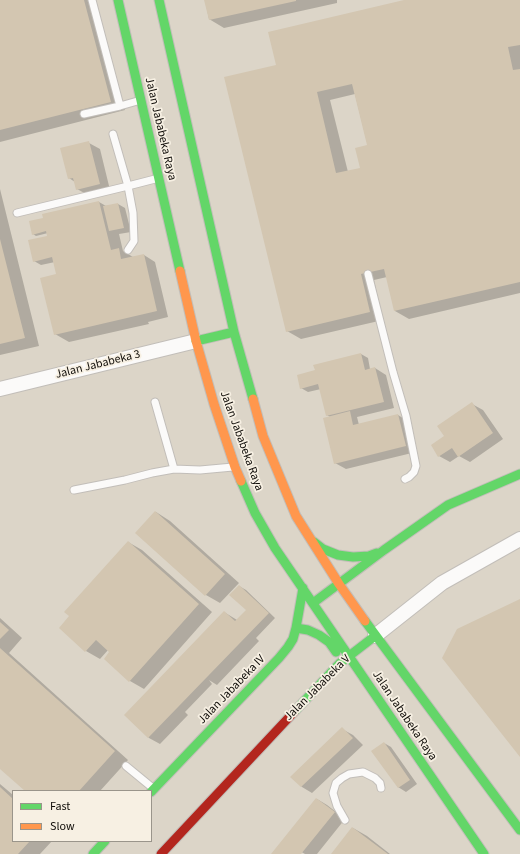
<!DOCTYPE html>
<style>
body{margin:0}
#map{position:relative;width:520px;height:854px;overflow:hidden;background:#e6e1da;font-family:"Source Sans 3",sans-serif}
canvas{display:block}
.legend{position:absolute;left:12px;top:790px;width:140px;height:52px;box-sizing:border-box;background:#f7f0e3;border:1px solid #9a958b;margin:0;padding:5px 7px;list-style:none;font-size:12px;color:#0f0c08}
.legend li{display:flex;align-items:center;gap:8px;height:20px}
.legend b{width:20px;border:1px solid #9a958b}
</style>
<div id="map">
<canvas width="520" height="854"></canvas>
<ul class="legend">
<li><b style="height:5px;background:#63d668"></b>Fast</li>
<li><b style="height:5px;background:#ff974d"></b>Slow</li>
</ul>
</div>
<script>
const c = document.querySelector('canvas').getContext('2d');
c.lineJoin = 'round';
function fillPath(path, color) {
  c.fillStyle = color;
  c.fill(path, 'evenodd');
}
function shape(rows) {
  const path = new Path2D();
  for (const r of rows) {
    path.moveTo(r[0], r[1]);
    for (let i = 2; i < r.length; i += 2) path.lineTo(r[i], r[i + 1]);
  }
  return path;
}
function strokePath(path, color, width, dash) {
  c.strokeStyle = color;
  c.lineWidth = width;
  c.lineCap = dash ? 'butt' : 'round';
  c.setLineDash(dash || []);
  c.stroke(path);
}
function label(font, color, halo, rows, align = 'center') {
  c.font = font + ' "Source Sans 3",sans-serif';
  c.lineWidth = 3.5;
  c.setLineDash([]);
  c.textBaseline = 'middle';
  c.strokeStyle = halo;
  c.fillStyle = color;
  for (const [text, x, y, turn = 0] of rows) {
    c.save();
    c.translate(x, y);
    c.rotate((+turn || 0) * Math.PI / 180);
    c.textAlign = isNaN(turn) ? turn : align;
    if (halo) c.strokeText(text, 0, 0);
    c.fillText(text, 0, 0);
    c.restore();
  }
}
const built = shape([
 [0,0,520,0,520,854,0,854],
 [13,791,151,791,151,841,13,841]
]);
const shadow = shape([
 [0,0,96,0,125,110,0,142],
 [205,0,337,0,337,3,224,28,209,19],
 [408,0,520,0,520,293,409,319,395,311,387,277,374,280,383,320,301,339,287,331,277,66],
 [355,94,368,146,361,169,348,172,330,100],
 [89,143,100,149,110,190,88,195,77,189,75,182,69,178],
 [0,189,39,346,0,355],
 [99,202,106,206,118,204,125,208,131,232,119,234,123,251,133,257,144,255,155,262,168,317,148,322,149,324,69,342,55,334,58,275,55,262,41,265,34,261,49,237,48,233,36,236,33,234],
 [361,354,368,358,370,369,375,368,386,375,394,408,357,417,359,425,398,415,409,422,416,452,346,469,335,463,330,417,327,415,321,389,308,392,301,388,316,371],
 [472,404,483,410,503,439,470,462,459,456,450,462,439,456,446,436],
 [156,512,170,521,239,583,220,603,206,595,137,533],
 [128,542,142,550,212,612,144,689,130,681,105,659,111,652,108,650,100,659,86,651],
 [239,586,246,590,275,618,256,638,259,641,217,685,209,680,212,684,185,712,188,715,160,744,149,738,126,715,224,612,237,620,247,610],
 [0,618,22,638,9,653,128,760,100,791,26,791,0,767],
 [342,729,353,735,363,745,312,793,302,787,292,777],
 [384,743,391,747,417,784,406,792,398,787],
 [0,784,13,795,13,841,52,841,40,854,0,854],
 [317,799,327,805,345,819,317,854,305,854,298,850,301,854,272,854],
 [353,828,367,836,390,854,333,854]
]);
const building = shape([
 [0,0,84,0,111,102,0,130],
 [204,0,296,0,296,1,209,20],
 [404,0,520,0,520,45,508,47,513,70,520,69,520,282,394,311,384,269,361,274,370,312,286,332,224,77,276,65,268,32],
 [352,84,367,145,355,148,360,168,336,173,317,92],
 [89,141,100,184,76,190,73,178,68,179,60,148],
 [99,201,111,250,119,248,121,259,144,254,157,311,54,335,40,278,56,274,52,257,33,262,28,240,47,236,46,231,32,235,29,221,43,218,42,214],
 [118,203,124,228,109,231,103,206],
 [0,239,25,338,0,344],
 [361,353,365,370,375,367,384,402,326,416,318,384,300,389,297,375,315,370,313,365],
 [472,402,493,433,458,457,452,448,438,457,431,445,444,436,437,426],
 [350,411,353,425,398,414,406,446,334,464,323,418],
 [155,511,225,574,205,596,135,533],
 [128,541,199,604,129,682,104,659,109,652,96,640,85,652,59,628,69,616,64,612],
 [239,585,269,613,148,738,124,715,224,611,235,621,246,610,229,595],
 [520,599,520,757,442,658,457,629],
 [0,622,9,630,0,639],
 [0,648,115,751,79,791,25,791,0,769],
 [342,727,353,738,301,787,290,777],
 [384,742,410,780,398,788,371,751],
 [0,787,13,799,13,841,30,841,18,854,0,854],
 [316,798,335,812,301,854,271,854],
 [352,827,388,854,331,854]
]);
const lane = shape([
 [92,0,120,106,141,100],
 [84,114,120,106],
 [113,134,128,186,133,213,134,241,128,250],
 [17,213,128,186,159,178],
 [368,274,393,372,406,416,416,466,414,472,409,477,405,479],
 [155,402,174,469],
 [74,490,125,480,152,473,174,469,200,470,233,467],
 [126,766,154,789],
 [345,820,337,806,333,793,336,783,342,778,349,774,363,772,375,778,380,783,381,788]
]);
const street = shape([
 [0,389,196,341],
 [375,636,442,583,520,539]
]);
const fast = shape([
 [118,0,180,271],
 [159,0,234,332,253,399],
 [196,341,234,332],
 [241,481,255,513,275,548,484,854],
 [314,542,323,549,338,555,353,557,369,556,377,553],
 [313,603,384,550,448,505,520,474],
 [365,621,520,830],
 [296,628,308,630,319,635,329,642,336,652],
 [294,712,340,663,375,636],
 [151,792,279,658,288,647,293,639,296,628,303,588],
 [93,854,105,841]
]);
const slow = shape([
 [180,271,196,341,214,404,235,467,241,481],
 [253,399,263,436,296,516,339,584,365,621]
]);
const jam = shape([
 [161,854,294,712]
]);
const streetNames = [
 ["Jalan Jababeka Raya",160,129,77],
 ["Jalan Jababeka 3",98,365,-14],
 ["Jalan Jababeka Raya",241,441,70],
 ["Jalan Jababeka V",318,688,-45],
 ["Jalan Jababeka IV",232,690,-46],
 ["Jalan Jababeka Raya",404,716,56]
];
fillPath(built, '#dcd5c8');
fillPath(shadow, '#0003');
fillPath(building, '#d3c6b1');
strokePath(lane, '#c2beb9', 9);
strokePath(street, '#c2beb9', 16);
strokePath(fast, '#c2beb9', 11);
strokePath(slow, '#c2beb9', 11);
strokePath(jam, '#c2beb9', 11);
strokePath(lane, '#fbfaf9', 7);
strokePath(street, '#fbfaf9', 14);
strokePath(fast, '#63d668', 9);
strokePath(slow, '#ff974d', 9);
strokePath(jam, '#b3261e', 9);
label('12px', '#0f0c08', '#f7f0e3', streetNames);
</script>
